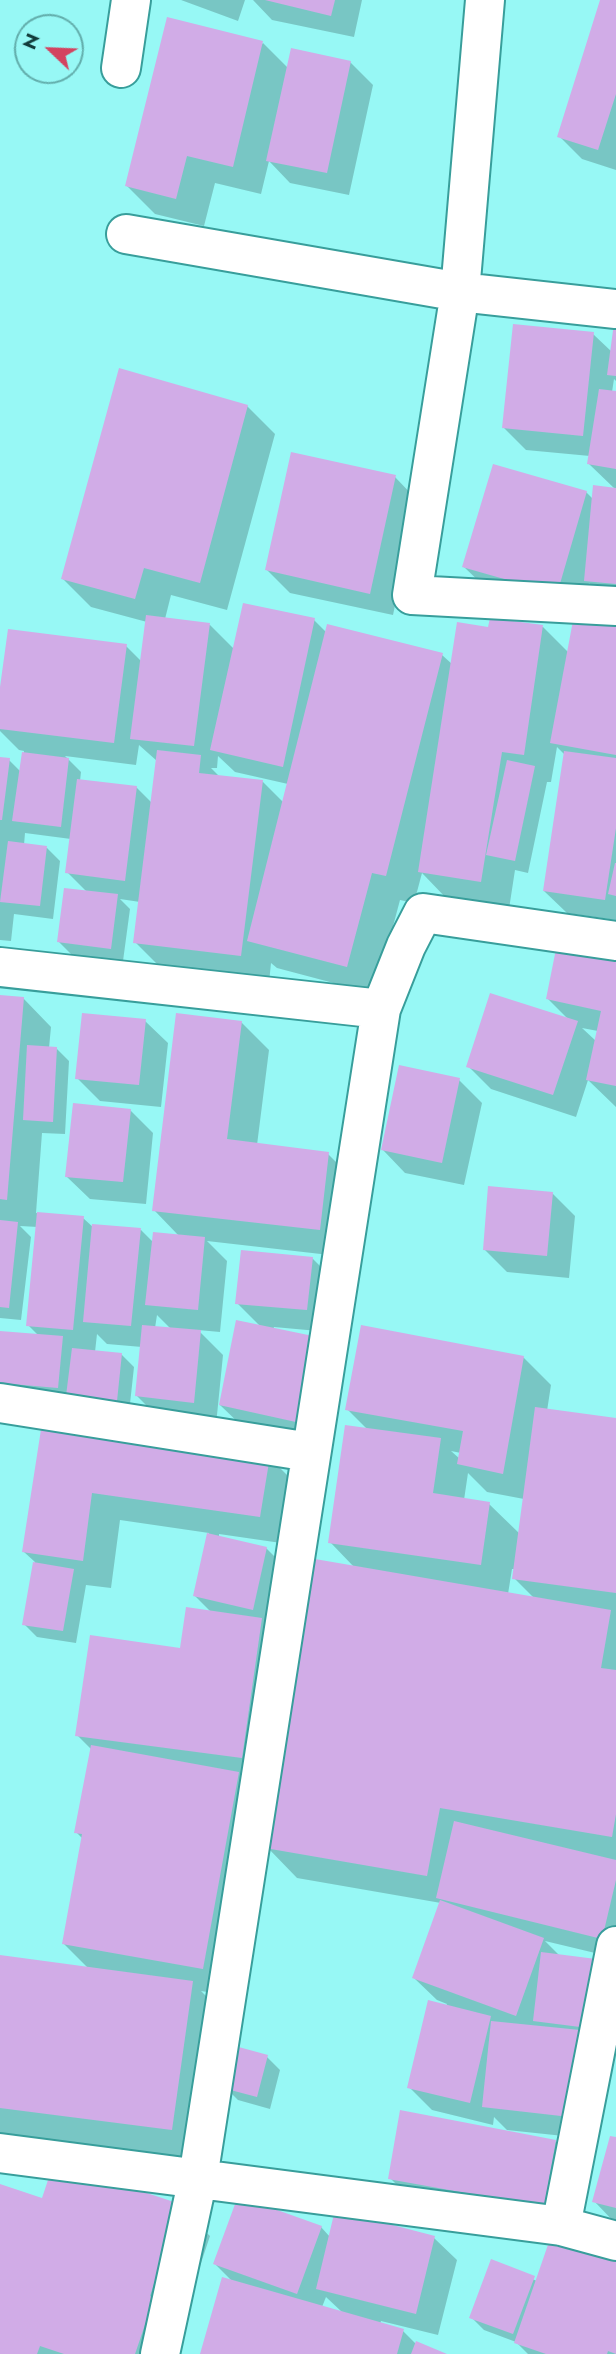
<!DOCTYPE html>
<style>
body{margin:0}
#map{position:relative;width:616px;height:2354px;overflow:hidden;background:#97f8f5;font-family:Jost,sans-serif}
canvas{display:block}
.north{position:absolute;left:14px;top:14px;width:70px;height:70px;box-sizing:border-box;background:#97f8f5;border:2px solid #62adab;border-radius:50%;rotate:293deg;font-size:19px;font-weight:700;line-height:28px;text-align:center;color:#123c3b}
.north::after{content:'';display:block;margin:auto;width:24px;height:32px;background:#d34360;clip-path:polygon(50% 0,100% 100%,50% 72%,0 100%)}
</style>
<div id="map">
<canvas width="616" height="2354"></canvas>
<div class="north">N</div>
</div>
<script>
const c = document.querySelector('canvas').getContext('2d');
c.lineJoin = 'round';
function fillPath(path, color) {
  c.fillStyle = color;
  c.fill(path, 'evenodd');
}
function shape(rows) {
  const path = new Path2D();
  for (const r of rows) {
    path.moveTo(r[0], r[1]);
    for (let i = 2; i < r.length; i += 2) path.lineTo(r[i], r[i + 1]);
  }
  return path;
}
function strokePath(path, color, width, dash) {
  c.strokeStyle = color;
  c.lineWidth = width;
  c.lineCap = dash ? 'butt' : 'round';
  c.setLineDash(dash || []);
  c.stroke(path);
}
const shadow = shape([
 [181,0,245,0,238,21],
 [253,0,362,0,354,37,272,20],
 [602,0,616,0,616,170,582,159,559,136],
 [263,43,288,68,350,62,373,85,349,195,290,183,269,161,261,194,215,183,204,226,155,214,127,186],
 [616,326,616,381,614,379,612,392,616,393,616,604,609,603,589,583,580,613,616,619,616,920,567,913,544,891,565,755,557,747,551,782,547,782,528,873,515,870,509,909,448,900,422,873,414,903,400,900,375,994,277,968,271,963,269,983,163,970,135,942,140,902,120,899,130,909,123,961,72,955,59,942,87,892,67,872,71,839,25,833,24,845,47,848,60,861,53,919,14,914,11,941,0,940,0,759,9,760,21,772,24,751,19,750,0,731,0,701,126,646,142,662,147,622,91,607,63,579,247,406,275,434,227,610,171,595,165,619,210,625,234,649,314,620,327,633,442,655,452,664,489,629,543,627,569,653,576,615,487,589,464,567,586,492,594,500,615,489,589,464,590,456,526,450,503,427,593,334,612,352],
 [139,745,157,761,152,803,136,787,80,781,81,772,65,756,136,765],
 [218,756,235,772,288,784,284,803,262,781,220,777,211,768,217,768],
 [395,477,417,500,393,615,290,593,267,570],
 [616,964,616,1107,588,1080,576,1117,491,1089,468,1066,569,1020,547,998],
 [582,1028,598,1031,596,1041],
 [0,997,23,998,51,1027,49,1048,56,1048,69,1061,65,1134,42,1133,36,1213,83,1218,94,1228,141,1230,154,1243,179,1236,154,1210,241,1022,269,1050,257,1145,328,1154,356,1182,347,1257,207,1241,227,1261,220,1332,198,1330,223,1355,216,1425,160,1419,137,1396,142,1347,107,1344,97,1334,95,1352,121,1354,134,1367,129,1413,0,1402,0,1332,39,1336,28,1325,38,1227,20,1226,31,1237,21,1320,0,1318],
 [157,1315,171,1329,155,1328],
 [145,1021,168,1043,161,1107,100,1101,77,1078],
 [459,1080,482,1103,464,1185,405,1173,383,1150],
 [130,1110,153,1133,146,1204,90,1199,67,1177],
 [552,1193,575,1216,569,1278,507,1272,484,1249],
 [312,1258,335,1281,329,1332,274,1327,273,1330,318,1443,243,1427,220,1405,261,1327,237,1303],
 [523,1357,551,1385,547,1411,616,1420,616,1958,545,1941,560,1956,596,1961,592,2139,507,2130,494,2117,493,2125,432,2110,409,2087,447,2004,437,2000,414,1978,441,1903,297,1878,267,1847,355,1568,330,1542,368,1430,347,1409],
 [451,1451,461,1453,460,1459],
 [468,1473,487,1492,524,1499,520,1534,489,1504,464,1500],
 [512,1569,515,1569,514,1578,534,1598,508,1594],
 [44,1425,269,1457,297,1485,288,1544,219,1534,219,1537,266,1548,289,1571,231,1996,201,1991,223,2013,202,2160,23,2136,20,2164,0,2161,0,1957,89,1969,64,1944,83,1839,76,1832,92,1750,77,1735,181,1650,212,1613,194,1595,209,1533,120,1520,111,1588,86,1585,76,1643,37,1637,24,1624,35,1562,24,1552],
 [267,2057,280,2070,270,2109,238,2100,225,2087],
 [616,2139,616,2224,594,2201],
 [555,2141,578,2164,566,2229,413,2201,390,2178],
 [0,2186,43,2200,179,2206,210,2236,180,2326,175,2354,0,2354],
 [321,2227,330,2237,434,2238,457,2260,438,2335,381,2321,380,2324,403,2331,415,2343,443,2354,201,2354,232,2281,215,2264],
 [326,2297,343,2313,322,2307],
 [616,2260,616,2354,528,2354,516,2342,484,2330,471,2317,492,2262,537,2281]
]);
const building = shape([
 [265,0,335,0,331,16],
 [600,0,616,0,616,94,598,150,557,137],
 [167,17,263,41,233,167,187,156,176,199,125,186],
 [291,48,351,61,327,173,266,161],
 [614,323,616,323,616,376,607,375],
 [513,324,594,332,583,436,502,428],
 [119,368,248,405,200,583,144,568,135,599,61,579],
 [599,389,616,391,616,469,587,464],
 [291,452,396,475,370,594,265,570],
 [493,464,587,491,557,594,462,567],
 [593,485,616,488,616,584,584,581],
 [243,603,315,618,283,767,210,750],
 [575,610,616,618,616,755,550,743],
 [146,615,210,623,194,746,130,739],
 [490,618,543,625,524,755,502,752,481,882,418,872,457,622,488,627],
 [327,624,443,653,386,876,372,873,347,967,247,941],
 [8,629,127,644,114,743,0,729,0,687],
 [157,750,201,755,199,773,263,780,241,956,133,943],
 [564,751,616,758,616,828,605,900,543,891],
 [22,752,69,758,61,827,12,821],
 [0,757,10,758,2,820,0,820],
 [507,760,535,766,515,861,486,855],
 [77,779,137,786,125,881,65,873],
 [8,841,47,846,40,906,0,902],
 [615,863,616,863,616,896,608,894],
 [64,888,118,894,111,949,57,942],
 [556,949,616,962,616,1086,586,1080,601,1011,546,999],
 [490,993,578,1021,553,1095,466,1067],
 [0,995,24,997,7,1200,0,1199],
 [82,1013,146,1019,139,1085,75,1079],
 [176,1013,242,1021,227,1139,329,1152,320,1230,152,1211],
 [27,1045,57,1047,53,1122,23,1120],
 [399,1065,460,1078,442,1163,381,1150],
 [73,1103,131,1109,123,1182,65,1177],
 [488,1186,553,1192,547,1256,483,1250],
 [37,1212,84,1216,73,1330,26,1326],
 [0,1220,18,1222,9,1308,0,1307],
 [92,1224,141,1228,131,1326,83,1322],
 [153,1232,205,1237,198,1310,145,1305],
 [241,1250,313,1257,307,1310,235,1304],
 [236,1320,313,1336,296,1422,219,1405],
 [142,1325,201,1330,194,1403,135,1396],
 [361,1325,524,1356,503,1474,457,1464,463,1431,345,1410],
 [0,1331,63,1336,58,1388,0,1383],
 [72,1348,122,1353,117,1401,66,1396],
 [535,1407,616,1418,616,1593,512,1579],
 [42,1423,270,1456,260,1517,92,1493,83,1561,22,1552],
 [345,1425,441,1438,433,1493,490,1502,481,1565,328,1543],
 [207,1533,267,1547,253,1610,193,1596],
 [315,1559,611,1610,601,1668,616,1670,616,1814,612,1837,440,1808,427,1876,265,1848],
 [33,1562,74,1569,63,1631,22,1625],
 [186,1607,262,1618,242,1758,75,1736,90,1635,180,1648],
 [91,1745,239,1772,203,1969,62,1944,82,1834,74,1833],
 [454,1821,616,1860,616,1880,602,1939,436,1898],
 [440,1900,544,1938,516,2016,412,1978],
 [541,1952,596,1959,588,2028,533,2021],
 [0,1955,193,1981,172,2130,0,2108],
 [428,2000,491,2016,470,2103,407,2088],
 [491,2021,580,2030,570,2117,482,2107],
 [235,2046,268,2055,257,2097,223,2088],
 [400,2110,556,2140,544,2207,388,2179],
 [610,2136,616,2137,616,2208,592,2202],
 [54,2162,180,2204,150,2296,154,2298,135,2354,64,2354,40,2346,37,2354,0,2354,0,2184,42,2198],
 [238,2196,322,2226,297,2294,213,2264],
 [335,2210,435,2236,416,2314,316,2289],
 [551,2236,616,2258,616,2354,608,2351,607,2354,546,2354,514,2343],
 [491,2259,535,2276,513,2334,469,2318],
 [222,2277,404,2329,397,2354,200,2354],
 [416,2341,447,2354,411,2354]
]);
const minor = shape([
 [485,0,460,292,412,595,616,606],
 [121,68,131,0],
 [126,234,460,292,616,309],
 [0,967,381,1009],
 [0,1403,310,1452],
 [0,2153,561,2226,616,2241],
 [561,2226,616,1946],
 [160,2354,198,2178,381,1009,406,946,423,913,616,941]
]);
fillPath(shadow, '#0003');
fillPath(building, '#d1ace7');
strokePath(minor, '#389e9b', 42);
strokePath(minor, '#fff', 38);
</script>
